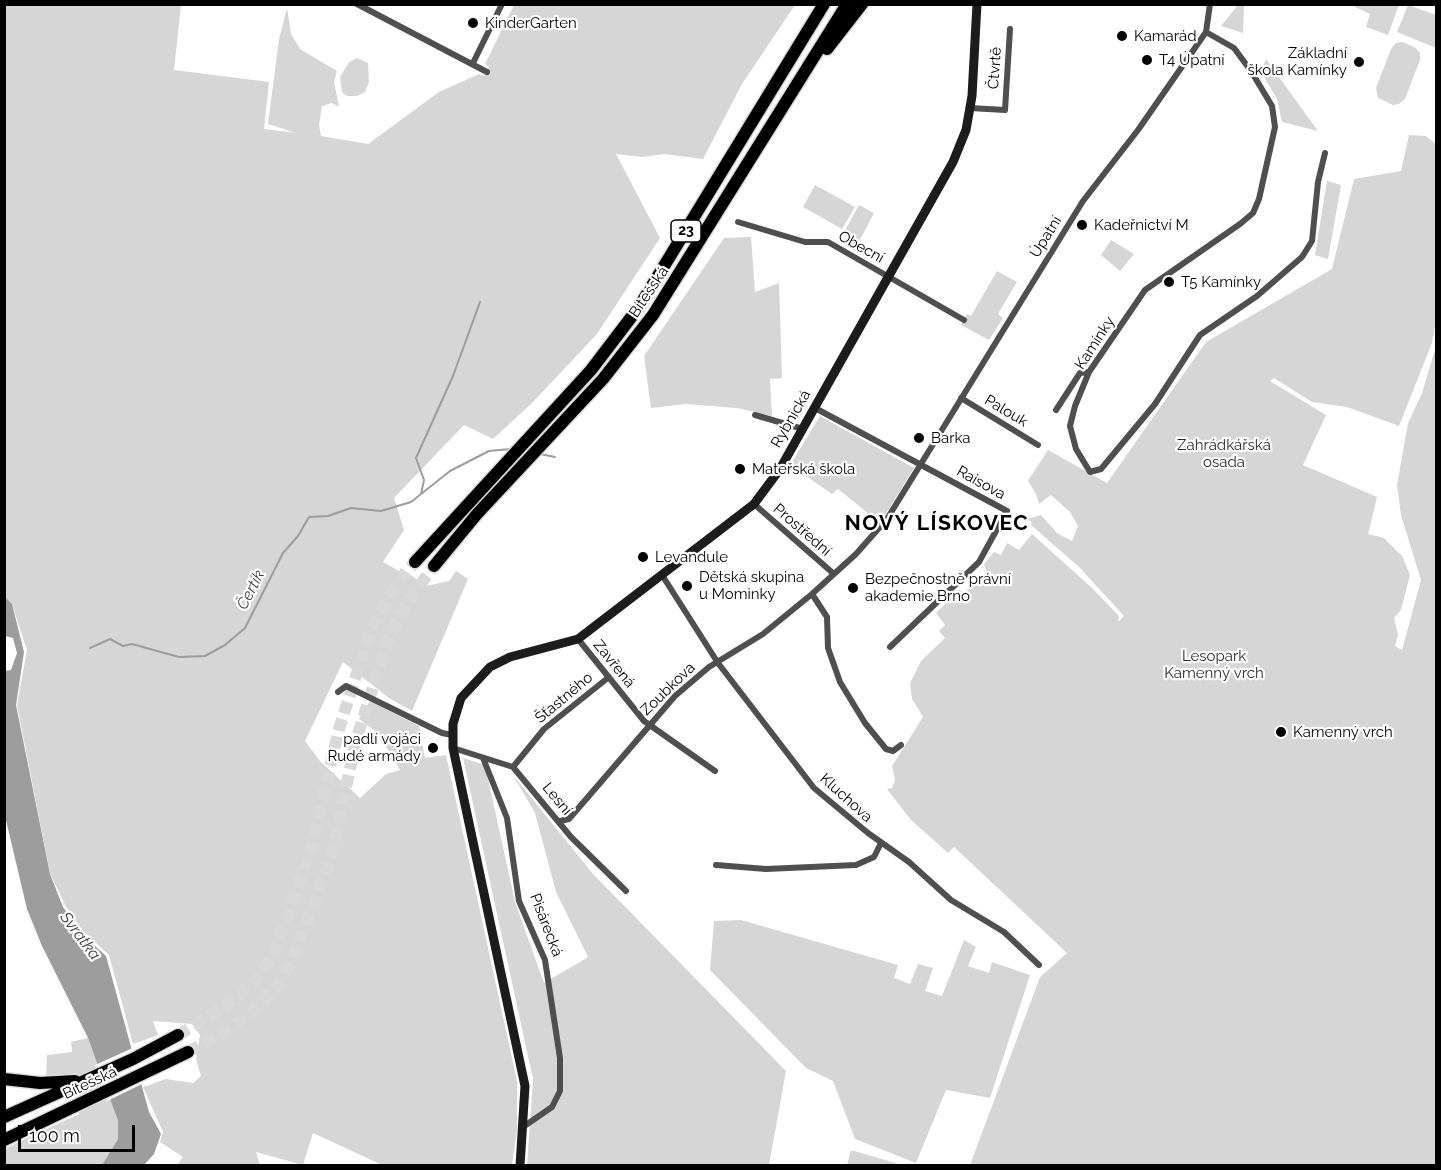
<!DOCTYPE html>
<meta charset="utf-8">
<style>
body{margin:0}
#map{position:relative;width:1441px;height:1170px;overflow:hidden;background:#fff;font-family:Raleway,sans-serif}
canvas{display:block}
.frame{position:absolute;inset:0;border:6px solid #000;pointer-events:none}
.scale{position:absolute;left:18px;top:1125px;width:117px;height:27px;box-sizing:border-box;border:3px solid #000;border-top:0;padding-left:8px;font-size:18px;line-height:21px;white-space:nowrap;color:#000;-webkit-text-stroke:4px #fff;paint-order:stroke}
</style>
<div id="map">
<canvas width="1441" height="1170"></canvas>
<div class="frame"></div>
<div class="scale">100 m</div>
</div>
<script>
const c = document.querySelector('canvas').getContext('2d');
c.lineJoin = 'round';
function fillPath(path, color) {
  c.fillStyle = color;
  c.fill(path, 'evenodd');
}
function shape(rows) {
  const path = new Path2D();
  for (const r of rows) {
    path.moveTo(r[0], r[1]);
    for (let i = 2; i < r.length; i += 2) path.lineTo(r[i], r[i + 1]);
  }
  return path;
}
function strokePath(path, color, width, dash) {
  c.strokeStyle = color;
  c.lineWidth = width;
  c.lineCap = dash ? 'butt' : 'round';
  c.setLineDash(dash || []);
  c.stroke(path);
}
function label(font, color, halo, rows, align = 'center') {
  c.font = font + ' Raleway,sans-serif';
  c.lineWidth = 4.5;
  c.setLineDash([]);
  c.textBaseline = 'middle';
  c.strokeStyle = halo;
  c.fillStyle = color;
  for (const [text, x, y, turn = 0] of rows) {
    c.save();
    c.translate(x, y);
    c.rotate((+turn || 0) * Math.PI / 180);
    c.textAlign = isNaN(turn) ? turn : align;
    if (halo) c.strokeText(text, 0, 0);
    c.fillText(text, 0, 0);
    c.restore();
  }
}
const green = shape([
 [4,5,181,5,174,70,269,82,264,129,296,133,268,124,279,39,287,8,291,34,300,49,337,71,334,82,339,107,332,103,322,106,319,125,321,136,368,144,439,92,479,74,485,76,489,67,485,64,514,5,795,5,742,84,703,159,664,154,642,157,616,154,660,238,597,334,532,403,493,439,464,425,394,498,404,530,383,562,399,571,401,568,426,586,449,581,456,571,468,579,412,711,389,698,343,662,305,741,320,761,360,798,386,774,400,770,378,733,359,719,370,701,419,726,425,758,446,755,517,1081,517,1130,512,1165,382,1165,313,1133,303,1165,256,1152,260,1165,177,1165,183,1157,160,1142,163,1132,143,1087,166,1079,193,1083,201,1076,196,1059,200,1035,192,1024,153,1021,158,1035,133,1044,109,955,82,930,65,905,50,873,17,705,27,650,12,604,4,597],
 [1238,5,1244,5,1243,33,1221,26],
 [1356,5,1399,5,1388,35,1366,27,1370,14,1355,7],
 [1408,5,1436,15,1436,48,1397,32],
 [1403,42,1416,48,1420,53,1420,60,1405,99,1399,104,1393,105,1378,98,1376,88,1391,49,1396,43],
 [357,58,368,63,369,82,365,92,357,96,347,96,342,92,340,77,349,62],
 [1266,59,1318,131,1282,122,1277,99,1261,72],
 [1409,135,1426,136,1436,144,1436,321,1432,343,1399,426,1347,407,1312,402,1274,378,1270,381,1326,415,1303,465,1377,497,1368,534,1384,538,1402,556,1410,575,1401,610,1394,618,1398,635,1395,646,1402,650,1421,580,1401,515,1397,485,1408,423,1422,393,1436,346,1436,1165,970,1165,1040,977,1067,953,954,847,948,853,911,820,887,789,892,788,895,780,892,766,923,717,912,699,910,683,921,661,945,638,939,631,945,625,936,613,959,590,964,593,987,573,984,564,994,552,1001,555,1007,543,1019,550,1032,534,1092,588,1119,616,1118,622,1124,616,1079,567,1031,525,1032,522,1027,519,1041,515,1057,533,1072,541,1078,526,1070,512,1051,495,1039,504,1036,494,1028,481,1031,476,1048,450,1107,483,1206,342,1332,269,1354,179,1401,171],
 [1327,181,1341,185,1328,259,1315,255],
 [815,185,855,207,842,229,803,207],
 [859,205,874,213,860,240,844,232],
 [751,237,755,292,779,283,782,378,770,379,772,416,737,408,686,404,651,408,644,356,724,238],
 [1111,240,1134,254,1120,271,1101,255],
 [997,271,1017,282,998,314,1003,318,989,340,961,325,967,314,971,316],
 [820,416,914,468,880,523,838,489,832,494,790,465],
 [463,758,485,765,515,902,544,983,588,957,556,892,535,813,513,775,593,874,786,1071,769,1165,527,1165,533,1079],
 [741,920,898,965,894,978,910,984,918,964,933,968,925,991,942,996,964,940,976,947,968,966,989,973,992,962,1030,975,990,1098,946,1090,916,1163,855,1139,833,1081,806,1068,710,970,714,921],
 [88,1038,118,1121,118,1139,102,1165,5,1165,4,1149,79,1114,70,1076,46,1079,47,1055,72,1052,71,1042],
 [851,1150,902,1165,847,1165]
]);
const water = shape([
 [5,597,12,604,24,652,16,705,50,874,63,907,81,933,106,956,149,1112,161,1134,154,1154,144,1165,102,1165,118,1139,118,1121,88,1038,42,946,27,909,5,816,5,671,11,670,17,653,13,638,5,636]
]);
const pier = shape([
 [135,1047,144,1083,107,1101,95,1065]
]);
const stream = shape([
 [540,454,555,457],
 [421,494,424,480,416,458,453,376,480,302],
 [90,648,110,639,123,646,132,644,179,657,205,656,225,645,245,628,283,553,298,536,309,517,328,516,351,508,381,511,411,502,450,471,489,451,511,449]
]);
const highwayTunnel = shape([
 [178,1035,215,1013,240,994,259,976,274,953,310,853,339,729,371,629,394,588,415,562],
 [188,1052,227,1031,253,1011,276,988,291,964,330,860,357,737,389,637,409,600,434,566]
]);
const street = shape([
 [357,4,487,72],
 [1206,32,1234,48,1251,71,1272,106,1275,127,1259,199,1253,213,1240,224,1145,290,1089,372,1075,406,1070,426,1076,449,1090,472,1101,469,1155,404,1200,335,1257,296,1302,257,1312,241,1318,182,1325,153],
 [473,63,502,4],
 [970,108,1005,110,1010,29],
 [738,222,805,242,828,242,964,320],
 [961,398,1038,445],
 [815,408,1007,511,979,562,890,647],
 [1056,410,1080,373,1089,372],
 [755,415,803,429],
 [754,504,834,574],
 [662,575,718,663,814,788,868,833,909,862,951,900,1004,932,1039,965],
 [812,594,827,617,828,648,840,682,865,723,886,749,893,751,901,745],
 [578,639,644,721,715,771],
 [338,692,346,686,442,733,452,735],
 [453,748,513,767,571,837,626,891],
 [483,758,507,818,519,901,545,960,560,1058,560,1091,552,1107,523,1127],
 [513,767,544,729,609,677],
 [560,821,569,819,675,696,709,667,763,634,812,594,856,554,887,519,1083,201,1138,130,1206,32,1210,4],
 [716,865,766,869,856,865,874,857,881,843]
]);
const secondary = shape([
 [520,1166,525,1086,453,748,453,724,461,698,490,667,510,657,578,639,754,504,780,469,953,162,966,130,972,96,977,4]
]);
const highway = shape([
 [827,49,862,4],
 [415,562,591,370,639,307,824,4],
 [434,566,477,514,603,379,653,315,847,4],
 [4,1079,40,1083,75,1081],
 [4,1117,133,1059,178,1035],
 [4,1140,188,1052]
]);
const markers = [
 [473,23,6,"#000"],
 [1122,36,6,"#000"],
 [1147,60,6,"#000"],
 [1359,62,6,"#000"],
 [1082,225,6,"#000"],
 [1169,282,6,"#000"],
 [919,438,6,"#000"],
 [740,469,6,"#000"],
 [643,557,6,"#000"],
 [687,586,6,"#000"],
 [853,588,6,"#000"],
 [1281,732,6,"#000"],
 [433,748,6,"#000"]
];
const shields = [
 [686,231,30]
];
const shieldNames = [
 ["23",686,231]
];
const poiNames = [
 ["KinderGarten",485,23],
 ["Kamarád",1134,36],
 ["Základní",1347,53,"right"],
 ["škola Kamínky",1347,70,"right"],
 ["T4 Úpatní",1159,60],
 ["Kadeřnictví M",1094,225],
 ["T5 Kamínky",1181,282],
 ["Barka",931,438],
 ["Mateřská škola",752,469],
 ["Levandule",655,557],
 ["Dětská skupina",699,577],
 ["u Mominky",699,594],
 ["Bezpečnostně právní",865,579],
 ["akademie Brno",865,596],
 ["Kamenný vrch",1293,732],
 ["padlí vojáci",421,739,"right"],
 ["Rudé armády",421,756,"right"]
];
const streetNames = [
 ["Čtvrtě",995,68,-86],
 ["Úpatní",1046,237,-58],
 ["Obecní",861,247,29],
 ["Bítešská",649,292,-56],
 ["Kamínky",1095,343,-57],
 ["Palouk",1006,411,31],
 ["Rybnická",791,419,-60],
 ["Raisova",981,483,29],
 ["Prostřední",802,530,41],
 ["Zavřená",614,664,51],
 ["Zoubkova",668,689,-44],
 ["Šťastného",564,698,-40],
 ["Kluchova",846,798,42],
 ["Lesní",557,799,50],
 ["Pisárecká",546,925,69],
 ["Bítešská",90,1083,-25]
];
const parkNames = [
 ["Zahrádkářská",1224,445],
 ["osada",1224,462],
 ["Lesopark",1214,656],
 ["Kamenný vrch",1214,673]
];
const waterNames = [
 ["Čertík",251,590,-63],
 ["Svratka",80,936,53]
];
const districtNames = [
 ["NOVÝ LÍSKOVEC",937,524]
];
fillPath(green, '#d6d6d6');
fillPath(water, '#9d9d9d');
fillPath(pier, '#fff');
strokePath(stream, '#9d9d9d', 2);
strokePath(highwayTunnel, '#d9d9d9', 12, [12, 6]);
strokePath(highway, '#dbdbdb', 15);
strokePath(street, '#4f4f4f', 6);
strokePath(secondary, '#1c1c1c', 9);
strokePath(highway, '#000', 12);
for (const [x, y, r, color] of markers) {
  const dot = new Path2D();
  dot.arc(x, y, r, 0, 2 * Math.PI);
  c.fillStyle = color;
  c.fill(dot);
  strokePath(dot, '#fff', 2);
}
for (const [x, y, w] of shields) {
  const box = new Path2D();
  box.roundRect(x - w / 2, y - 11, w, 22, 4.5);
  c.fillStyle = '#fff';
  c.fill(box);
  strokePath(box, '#000', 1.5);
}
label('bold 14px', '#000', null, shieldNames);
label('15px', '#000', '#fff', poiNames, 'left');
label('15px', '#000', '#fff', streetNames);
label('15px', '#2d2d2d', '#fff', parkNames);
label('italic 16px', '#3e3e3e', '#fff', waterNames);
c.letterSpacing = '1.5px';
label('bold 21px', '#000', '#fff', districtNames);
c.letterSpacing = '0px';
</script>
